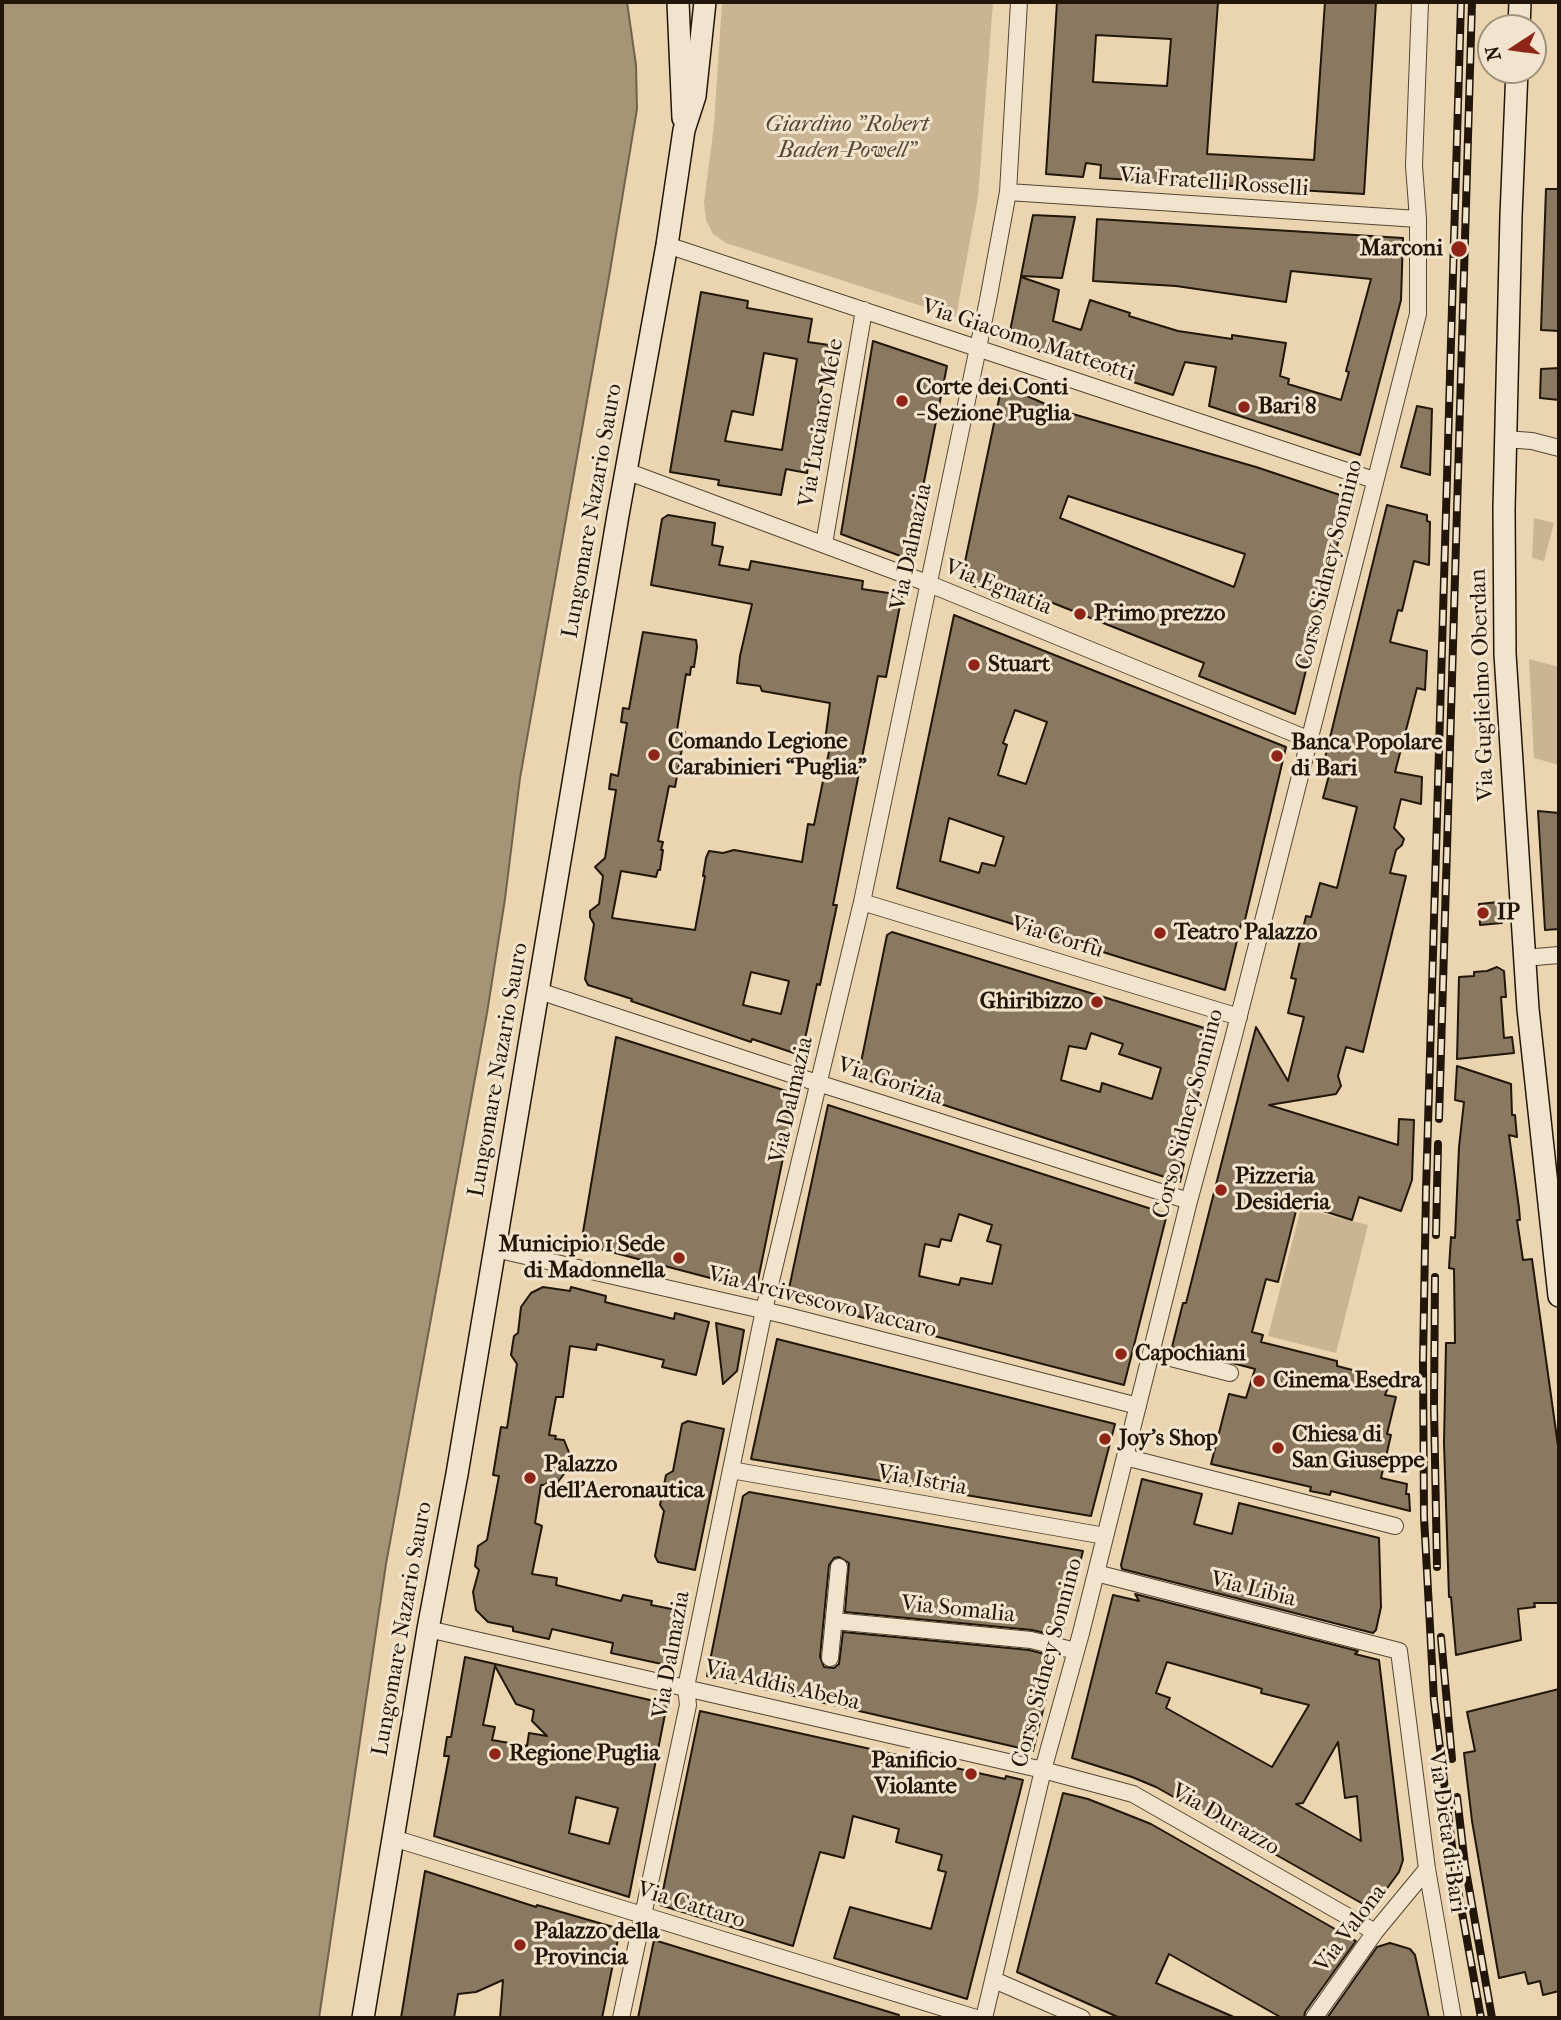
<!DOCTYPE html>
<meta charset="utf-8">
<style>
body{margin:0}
#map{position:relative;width:1561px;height:2020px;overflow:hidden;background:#ebd5b0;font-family:"IM FELL French Canon",serif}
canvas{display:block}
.frame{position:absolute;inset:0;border:4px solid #211609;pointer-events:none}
.north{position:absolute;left:1477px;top:14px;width:70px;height:70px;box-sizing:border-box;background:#f2e4cc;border:2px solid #9e927e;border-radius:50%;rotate:257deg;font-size:19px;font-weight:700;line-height:28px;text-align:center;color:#211609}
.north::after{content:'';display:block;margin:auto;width:24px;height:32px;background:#8f2418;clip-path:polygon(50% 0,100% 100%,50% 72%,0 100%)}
</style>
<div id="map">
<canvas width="1561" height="2020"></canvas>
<div class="frame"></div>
<div class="north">N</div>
</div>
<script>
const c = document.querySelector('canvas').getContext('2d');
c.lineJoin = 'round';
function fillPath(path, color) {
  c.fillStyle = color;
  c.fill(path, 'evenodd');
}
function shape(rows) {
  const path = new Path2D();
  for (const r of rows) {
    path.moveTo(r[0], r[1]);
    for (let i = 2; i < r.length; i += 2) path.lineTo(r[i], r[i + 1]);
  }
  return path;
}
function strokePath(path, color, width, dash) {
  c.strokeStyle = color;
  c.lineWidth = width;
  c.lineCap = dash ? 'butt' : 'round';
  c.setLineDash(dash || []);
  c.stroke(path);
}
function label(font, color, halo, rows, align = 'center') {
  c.font = font + ' "IM FELL French Canon",serif';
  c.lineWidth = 6;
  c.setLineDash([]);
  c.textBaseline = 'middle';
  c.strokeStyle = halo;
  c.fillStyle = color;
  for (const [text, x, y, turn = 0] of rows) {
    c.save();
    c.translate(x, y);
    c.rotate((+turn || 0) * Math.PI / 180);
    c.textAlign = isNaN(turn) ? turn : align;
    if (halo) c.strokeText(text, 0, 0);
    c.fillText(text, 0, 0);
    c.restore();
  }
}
const green = shape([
 [722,2,993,2,978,197,956,317,726,243,713,234,706,220,704,202,714,125],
 [1534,518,1554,523,1544,561,1532,558],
 [1529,659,1559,667,1559,765,1534,758],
 [1301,1208,1368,1225,1336,1353,1268,1336]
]);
const water = shape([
 [2,2,627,2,636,65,637,109,609,277,520,778,505,899,487,1013,386,1564,319,2018,2,2018,2,2]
]);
const building = shape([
 [1057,2,1218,2,1207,154,1314,160,1325,2,1376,2,1364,194,1100,178,1101,165,1086,163,1083,177,1046,174,1057,2],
 [1096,35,1171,39,1167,86,1093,82,1096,35],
 [1546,189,1559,189,1559,331,1541,330,1546,189],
 [1033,215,1075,217,1062,278,1021,276,1033,215],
 [1097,219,1403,238,1401,300,1360,455,1209,406,1216,367,1185,362,1173,395,1008,341,1021,277,1059,290,1053,321,1081,330,1090,300,1130,313,1129,316,1178,331,1232,339,1232,335,1286,343,1280,376,1289,379,1288,384,1341,400,1349,372,1346,371,1371,279,1291,271,1286,302,1176,286,1093,281,1097,219],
 [701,292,748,301,747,308,812,319,808,342,829,345,807,473,786,469,781,495,718,485,719,480,670,472,701,292],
 [764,353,797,359,782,450,725,441,732,411,753,415,764,353],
 [873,341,947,366,914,532,920,533,914,561,841,534,873,341],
 [1559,368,1559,400,1540,398,1541,369,1559,368],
 [1002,385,1059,410,1256,467,1349,498,1295,714,1199,676,1204,663,1000,582,994,594,961,581,1002,385],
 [1068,496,1245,554,1234,587,1060,518,1068,496],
 [1417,406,1432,409,1430,475,1401,467,1417,406],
 [1387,505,1427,515,1427,521,1430,522,1429,565,1414,561,1402,611,1398,610,1390,642,1427,651,1425,690,1417,688,1395,772,1422,777,1421,804,1401,799,1394,828,1404,839,1402,845,1396,850,1390,873,1406,876,1363,1052,1346,1047,1338,1076,1341,1086,1336,1094,1269,1105,1398,1145,1399,1119,1414,1120,1412,1180,1401,1211,1359,1197,1352,1220,1298,1203,1278,1282,1266,1279,1252,1332,1263,1335,1261,1342,1337,1361,1337,1366,1391,1380,1385,1395,1396,1397,1387,1434,1391,1435,1381,1478,1407,1484,1406,1494,1409,1494,1410,1511,1331,1491,1330,1495,1310,1491,1311,1487,1211,1464,1229,1394,1246,1398,1255,1369,1172,1347,1183,1303,1186,1303,1256,1027,1288,1081,1304,1017,1288,1013,1296,979,1291,978,1306,916,1311,917,1320,883,1337,888,1357,807,1323,798,1332,764,1324,762,1387,505],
 [668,515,715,523,712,545,723,547,719,565,749,570,751,561,863,581,862,589,902,595,886,677,878,676,833,905,837,905,820,985,817,984,803,1048,794,1053,752,1039,751,1042,631,1001,632,999,588,985,585,979,594,924,590,917,590,911,599,904,603,876,595,867,605,858,616,790,609,789,611,774,618,776,627,723,621,722,623,708,629,709,643,632,696,640,697,647,694,667,691,667,690,675,686,674,677,730,685,732,675,787,669,786,658,841,663,842,661,850,663,850,660,870,658,870,656,877,621,871,612,918,695,930,705,876,703,876,706,858,709,851,723,853,734,850,802,862,808,824,814,825,831,742,825,741,830,703,762,691,760,686,737,683,740,656,752,604,651,585,662,519,668,515],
 [751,972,789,981,781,1014,743,1005,751,972],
 [954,615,1286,747,1244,924,1241,924,1225,990,897,888,954,615],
 [1015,710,1047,722,1026,784,998,775,1007,745,1003,743,1015,710],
 [949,818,1004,837,995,866,982,863,979,873,940,861,949,818],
 [1538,811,1559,813,1559,929,1545,930,1538,811],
 [1499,902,1502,923,1480,925,1479,904,1499,902],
 [892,932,1214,1031,1181,1164,1184,1164,1180,1182,858,1077,887,935,892,932],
 [1091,1033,1123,1044,1119,1054,1161,1068,1152,1099,1102,1083,1100,1092,1061,1080,1069,1046,1086,1049,1091,1033],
 [1497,967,1504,971,1506,997,1501,997,1504,1038,1512,1037,1514,1053,1457,1059,1459,977,1474,976,1474,972,1487,971,1497,967],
 [616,1037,796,1094,756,1290,581,1244,616,1037],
 [1457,1066,1511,1084,1512,1115,1515,1115,1517,1137,1509,1135,1519,1208,1520,1220,1517,1220,1523,1260,1532,1259,1559,1453,1559,1603,1534,1603,1535,1607,1518,1609,1521,1640,1456,1655,1451,1597,1449,1597,1444,1443,1446,1343,1455,1343,1454,1269,1449,1268,1451,1237,1455,1238,1459,1147,1464,1102,1455,1100,1457,1066],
 [828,1105,1167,1214,1124,1385,787,1298,828,1105],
 [959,1214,992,1225,987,1241,1001,1245,992,1284,961,1278,959,1285,919,1276,925,1244,939,1247,941,1239,951,1241,959,1214],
 [543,1287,570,1291,571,1287,606,1296,605,1302,674,1319,675,1313,709,1322,696,1375,662,1367,664,1360,597,1344,596,1350,570,1346,563,1397,556,1397,549,1435,556,1436,555,1439,564,1440,570,1455,568,1469,557,1483,548,1481,545,1485,541,1485,535,1523,542,1526,532,1574,557,1578,556,1585,621,1601,623,1595,652,1601,651,1605,682,1611,681,1619,684,1629,680,1646,675,1650,671,1666,611,1653,613,1643,552,1629,549,1639,513,1631,513,1627,488,1622,476,1610,473,1592,479,1570,475,1566,478,1546,487,1540,499,1476,493,1475,501,1427,507,1428,517,1364,511,1355,514,1336,518,1333,521,1307,531,1293,543,1287],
 [716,1323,744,1330,737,1371,723,1384,716,1323],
 [777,1339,1115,1424,1091,1516,751,1459,777,1339],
 [688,1421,724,1429,695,1570,658,1562,655,1556,664,1511,660,1505,666,1475,673,1471,682,1424,688,1421],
 [1142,1479,1202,1494,1194,1524,1232,1534,1239,1503,1379,1538,1381,1607,1376,1630,1373,1633,1122,1569,1121,1565,1142,1479],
 [749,1492,1083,1551,1061,1637,1032,1630,845,1612,849,1563,839,1557,834,1558,829,1565,820,1657,824,1667,834,1668,839,1664,843,1632,1029,1650,1056,1657,1033,1751,707,1676,743,1496,749,1492],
 [1135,1594,1358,1651,1355,1654,1379,1660,1403,1860,1399,1872,1372,1909,1156,1787,1132,1777,1072,1758,1113,1595,1139,1601,1135,1594],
 [1167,1662,1256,1687,1262,1689,1261,1693,1309,1705,1272,1767,1166,1708,1170,1698,1156,1693,1167,1662],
 [1338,1742,1345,1798,1357,1796,1361,1841,1296,1804,1303,1803,1338,1742],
 [465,1657,667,1704,629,1897,434,1836,449,1756,444,1756,447,1737,451,1737,465,1657],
 [495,1666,516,1704,534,1710,532,1721,547,1736,529,1733,527,1746,492,1740,495,1727,483,1725,495,1666],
 [576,1797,618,1808,609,1844,569,1833,576,1797],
 [1559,1689,1559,1991,1543,1995,1540,1981,1528,1984,1525,1972,1499,1978,1472,1821,1464,1753,1475,1751,1467,1712,1559,1689],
 [700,1711,1005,1779,1006,1776,1023,1780,967,1999,834,1958,850,1907,931,1929,946,1872,938,1870,942,1855,896,1842,899,1829,853,1816,844,1858,820,1852,793,1946,660,1905,700,1711],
 [1063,1793,1088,1799,1151,1824,1356,1941,1305,2012,1304,2018,1282,2018,1169,1954,1156,1983,1236,2018,1120,2018,1017,1972,1063,1793],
 [425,1871,536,1907,537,1905,620,1929,602,2018,500,2018,503,1980,476,1992,458,1994,454,2018,401,2018,425,1871],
 [654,1940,899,2015,898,2018,638,2018,654,1940],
 [1390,1943,1410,1949,1415,1955,1429,2018,1327,2018,1377,1947,1390,1943]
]);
const minor = shape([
 [1008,192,1418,219],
 [667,245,1374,480],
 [1505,439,1532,441,1559,448],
 [626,471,927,583,1310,740],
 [824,544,864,310],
 [862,902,1239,1017],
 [1524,958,1559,955],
 [539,991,802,1078,1189,1201],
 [495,1249,784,1315,1138,1406],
 [1151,1353,1230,1373],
 [1125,1457,1395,1526],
 [731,1470,1105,1536],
 [1096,1573,1399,1651,1427,1869,1453,2018],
 [834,1621,1031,1640,1076,1651],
 [428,1629,1043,1770,1133,1794,1375,1932],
 [830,1658,839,1567],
 [393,1838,976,2018],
 [994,1980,1082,2018],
 [621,2018,688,1705,686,1687,764,1310,862,902,988,300,1008,192,1019,2],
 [984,2018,1043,1770,1081,1633,1189,1201,1233,1039,1418,314,1418,219,1414,166,1420,2],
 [1314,2018,1375,1932,1427,1869]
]);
const secondary = shape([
 [678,2,683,118],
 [1519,28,1520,2],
 [1517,70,1511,216,1504,509,1505,654,1528,1009,1559,1296],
 [363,2018,428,1629,457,1474,618,515,667,245,684,130,695,96,705,2]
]);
const rail = shape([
 [1461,2,1426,1191,1423,1361,1424,1517,1434,1700,1456,1879,1481,2018],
 [1439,1119,1472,2],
 [1436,1235,1438,1144],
 [1435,1277,1434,1407,1437,1567],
 [1441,1637,1452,1759],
 [1457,1797,1465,1865,1492,2018]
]);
const markers = [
 [1459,249,9,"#8f2418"],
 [902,401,7,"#8f2418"],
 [1244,407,7,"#8f2418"],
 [1080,614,7,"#8f2418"],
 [974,665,7,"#8f2418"],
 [654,755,7,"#8f2418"],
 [1277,756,7,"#8f2418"],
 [1483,913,7,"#8f2418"],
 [1160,933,7,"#8f2418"],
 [1097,1002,7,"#8f2418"],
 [1221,1190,7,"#8f2418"],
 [679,1258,7,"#8f2418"],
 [1121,1354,7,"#8f2418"],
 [1259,1381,7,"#8f2418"],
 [1105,1439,7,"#8f2418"],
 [1278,1448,7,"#8f2418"],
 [530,1478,7,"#8f2418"],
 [495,1754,7,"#8f2418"],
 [971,1774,7,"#8f2418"],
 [520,1945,7,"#8f2418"]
];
const parkNames = [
 ["Giardino \"Robert",847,125],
 ["Baden-Powell\"",847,151]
];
const streetNames = [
 ["Via Fratelli Rosselli",1214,183,4],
 ["Via Giacomo Matteotti",1028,341,18],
 ["Via Luciano Mele",822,423,-80],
 ["Lungomare Nazario Sauro",593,511,-80],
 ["Via Dalmazia",912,547,-78],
 ["Corso Sidney Sonnino",1330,565,-76],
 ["Via Egnatia",998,588,22],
 ["Via Guglielmo Oberdan",1483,685,-92],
 ["Via Corfù",1057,938,17],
 ["Lungomare Nazario Sauro",499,1070,-80],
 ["Via Gorizia",890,1082,18],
 ["Via Dalmazia",792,1100,-77],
 ["Corso Sidney Sonnino",1189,1114,-75],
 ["Via Arcivescovo Vaccaro",822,1303,14],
 ["Via Istria",922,1481,10],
 ["Via Libia",1253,1590,14],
 ["Via Somalia",958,1610,6],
 ["Lungomare Nazario Sauro",403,1629,-80],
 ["Via Dalmazia",672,1655,-80],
 ["Corso Sidney Sonnino",1048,1663,-75],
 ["Via Addis Abeba",782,1686,13],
 ["Via Durazzo",1225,1820,30],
 ["Via Dieta di Bari",1446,1832,82],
 ["Via Cattaro",691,1906,17],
 ["Via Valona",1351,1929,-53]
];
const poiNames = [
 ["Marconi",1443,249,"right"],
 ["Corte dei Conti",916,388],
 ["- Sezione Puglia",916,414],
 ["Bari 8",1258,407],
 ["Primo prezzo",1094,614],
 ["Stuart",988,665],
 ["Comando Legione",668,742],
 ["Carabinieri “Puglia”",668,768],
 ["Banca Popolare",1291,743],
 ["di Bari",1291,769],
 ["IP",1497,913],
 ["Teatro Palazzo",1174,933],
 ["Ghiribizzo",1083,1002,"right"],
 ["Pizzeria",1235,1177],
 ["Desideria",1235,1203],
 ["Municipio 1 Sede",665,1245,"right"],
 ["di Madonnella",665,1271,"right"],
 ["Capochiani",1135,1354],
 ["Cinema Esedra",1273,1381],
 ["Chiesa di",1292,1435],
 ["San Giuseppe",1292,1461],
 ["Joy's Shop",1119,1439],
 ["Palazzo",544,1465],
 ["dell'Aeronautica",544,1491],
 ["Regione Puglia",509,1754],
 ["Panificio",957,1761,"right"],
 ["Violante",957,1787,"right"],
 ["Palazzo della",534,1932],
 ["Provincia",534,1958]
];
fillPath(green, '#c9b594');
fillPath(water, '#a69477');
strokePath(water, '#71624b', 2);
fillPath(building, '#8a7960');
strokePath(building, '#211609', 2);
strokePath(minor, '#544633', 18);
strokePath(secondary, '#211609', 24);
strokePath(minor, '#f2e4cc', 16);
strokePath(secondary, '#f2e4cc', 21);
strokePath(rail, '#211609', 8);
strokePath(rail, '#f2e4cc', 5, [16]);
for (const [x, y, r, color] of markers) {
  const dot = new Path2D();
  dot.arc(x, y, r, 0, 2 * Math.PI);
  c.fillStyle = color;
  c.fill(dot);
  strokePath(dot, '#f2e4cc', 2.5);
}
label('italic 23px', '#534633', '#f2e4cc', parkNames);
label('23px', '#211609', '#f2e4cc', streetNames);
label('bold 23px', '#211609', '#f2e4cc', poiNames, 'left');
</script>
